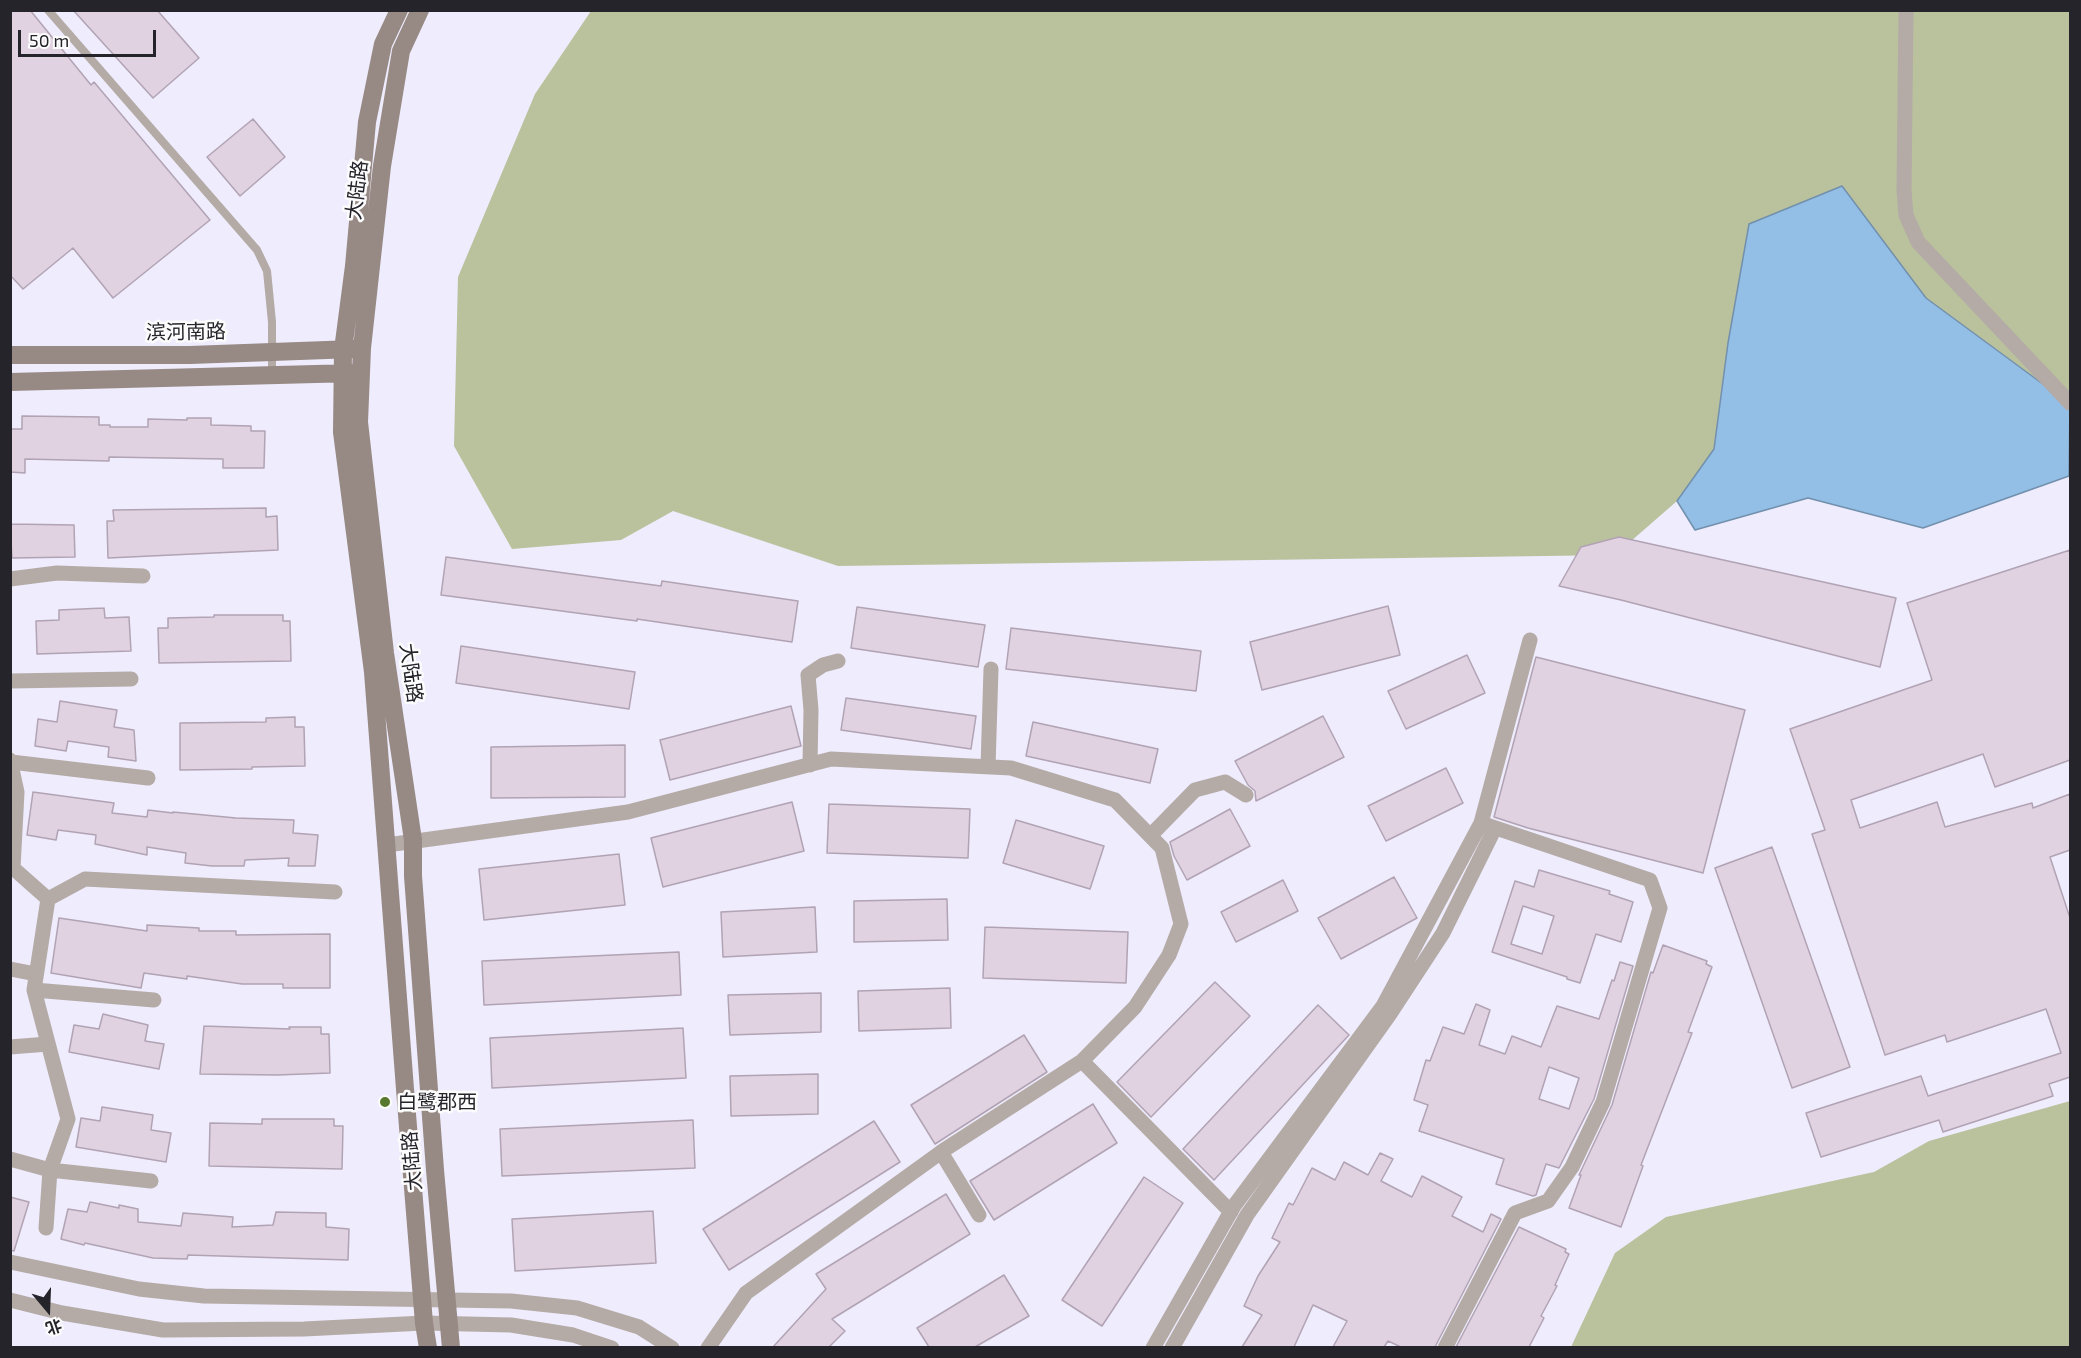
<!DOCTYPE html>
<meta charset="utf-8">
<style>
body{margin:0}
#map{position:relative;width:2081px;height:1358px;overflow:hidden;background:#eeecfd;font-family:"Exo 2","Noto Sans SC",sans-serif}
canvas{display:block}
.frame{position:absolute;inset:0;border:12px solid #25242b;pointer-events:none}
.north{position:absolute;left:18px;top:1280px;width:60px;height:60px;-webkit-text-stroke:4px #fcfcfc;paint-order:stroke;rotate:161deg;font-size:16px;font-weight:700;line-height:24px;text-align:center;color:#25242b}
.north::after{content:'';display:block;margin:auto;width:21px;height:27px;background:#25242b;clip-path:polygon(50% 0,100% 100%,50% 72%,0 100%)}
.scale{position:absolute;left:18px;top:30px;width:138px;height:27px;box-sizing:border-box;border:3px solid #25242b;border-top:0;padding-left:8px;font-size:18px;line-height:21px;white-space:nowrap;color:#25242b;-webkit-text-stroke:4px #fcfcfc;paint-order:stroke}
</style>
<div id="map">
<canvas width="2081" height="1358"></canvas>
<div class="frame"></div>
<div class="north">北</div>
<div class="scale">50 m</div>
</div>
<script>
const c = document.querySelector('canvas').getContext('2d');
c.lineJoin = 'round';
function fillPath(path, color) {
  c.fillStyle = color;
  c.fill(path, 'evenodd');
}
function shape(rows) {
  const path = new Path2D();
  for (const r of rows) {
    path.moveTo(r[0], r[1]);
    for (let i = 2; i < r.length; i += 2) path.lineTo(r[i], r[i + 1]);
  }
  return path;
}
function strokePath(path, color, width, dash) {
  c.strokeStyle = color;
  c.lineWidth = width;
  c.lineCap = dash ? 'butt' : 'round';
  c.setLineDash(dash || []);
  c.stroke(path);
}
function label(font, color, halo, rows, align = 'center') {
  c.font = font + ' "Exo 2","Noto Sans SC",sans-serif';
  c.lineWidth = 5;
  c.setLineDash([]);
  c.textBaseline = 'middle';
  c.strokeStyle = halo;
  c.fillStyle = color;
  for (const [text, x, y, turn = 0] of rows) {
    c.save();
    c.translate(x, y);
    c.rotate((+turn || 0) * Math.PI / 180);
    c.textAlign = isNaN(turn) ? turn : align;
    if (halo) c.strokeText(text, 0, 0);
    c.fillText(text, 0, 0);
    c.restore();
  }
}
const green = shape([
 [591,11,2070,11,2070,404,1926,298,1842,186,1728,343,1714,449,1677,501,1615,555,838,566,673,511,621,540,512,549,454,446,458,277,535,94],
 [2070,1101,2070,1347,1571,1347,1615,1253,1666,1217,1874,1172,1929,1141]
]);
const water = shape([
 [1842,186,1926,298,2070,404,2069,476,1923,528,1808,498,1695,530,1677,501,1714,449,1728,343,1749,224,1842,186]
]);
const building = shape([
 [10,10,30,10,91,85,94,82,210,220,113,298,73,248,23,289,10,275,10,10],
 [73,10,157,10,199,58,153,98,73,10],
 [253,119,285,157,240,196,207,157,253,119],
 [22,416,99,417,99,425,110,425,110,427,148,427,148,419,187,420,187,418,211,418,211,425,251,426,251,431,265,431,264,468,223,468,223,459,109,457,109,461,25,459,25,473,10,472,10,429,22,429,22,416],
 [266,508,266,517,277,516,278,550,108,558,107,521,114,521,113,510,266,508],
 [10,524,74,525,75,557,12,558,10,524],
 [1619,537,1896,598,1880,667,1621,600,1559,586,1581,547,1619,537],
 [2070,550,2070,760,1995,787,1983,754,1851,800,1860,828,1937,802,1945,827,2032,803,2033,808,2070,794,2070,850,2050,857,2070,918,2070,1077,2049,1084,2053,1096,1943,1132,1939,1120,1821,1157,1806,1113,1921,1076,1928,1096,2061,1053,2046,1009,1947,1042,1945,1035,1885,1055,1812,834,1825,830,1790,729,1932,680,1907,603,2070,550],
 [446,557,661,586,662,581,798,601,792,642,637,619,637,621,441,595,446,557],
 [1388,606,1400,655,1262,690,1250,642,1388,606],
 [857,607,985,625,978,667,851,648,857,607],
 [104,608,105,618,129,617,131,651,37,654,36,621,59,620,59,610,104,608],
 [214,615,283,615,283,621,290,621,291,661,159,663,158,628,168,628,168,618,214,617,214,615],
 [1011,628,1201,651,1196,691,1006,669,1011,628],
 [461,646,635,672,629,709,456,683,461,646],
 [1467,655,1485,693,1406,729,1388,691,1467,655],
 [1536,657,1745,710,1703,873,1528,828,1494,817,1536,657],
 [846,698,976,716,971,749,841,730,846,698],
 [60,701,117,710,114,727,134,730,136,761,108,757,109,747,68,741,66,751,35,746,38,719,57,722,60,701],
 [791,706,801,746,670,780,660,740,791,706],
 [1323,716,1344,757,1256,801,1255,791,1248,785,1235,761,1323,716],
 [295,717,295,727,304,727,305,766,252,767,252,769,180,770,180,723,266,722,266,718,295,717],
 [1033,722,1158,749,1150,783,1026,756,1033,722],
 [625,745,625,797,491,798,491,747,625,745],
 [1446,768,1463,803,1386,841,1368,806,1446,768],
 [33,792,114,803,112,813,147,817,148,810,173,813,173,812,236,818,294,820,293,833,318,835,315,866,288,866,289,858,245,860,244,866,212,866,185,863,186,853,147,847,147,855,95,844,96,835,58,830,56,840,27,835,33,792],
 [792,802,804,851,663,887,651,838,792,802],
 [829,804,970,809,968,858,827,853,829,804],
 [1230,809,1250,846,1187,880,1174,856,1170,842,1230,809],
 [1016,820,1104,846,1090,889,1003,863,1016,820],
 [1772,847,1850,1067,1792,1088,1715,868,1772,847],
 [619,854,625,905,484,920,479,869,619,854],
 [1539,870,1610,891,1609,894,1633,902,1621,942,1596,934,1580,983,1567,979,1567,977,1492,952,1515,881,1534,887,1539,870],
 [1523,906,1554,916,1542,954,1511,944,1523,906],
 [1394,877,1417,918,1341,959,1318,918,1394,877],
 [1283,880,1298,911,1236,942,1221,912,1283,880],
 [947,899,948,940,854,942,854,901,947,899],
 [815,907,817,952,723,957,721,912,815,907],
 [59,918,147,931,147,925,199,928,199,931,236,931,236,935,330,934,330,988,283,988,283,984,242,984,187,976,187,979,144,973,141,988,51,973,59,918],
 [985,927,1128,932,1126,983,983,978,985,927],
 [1663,945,1707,961,1706,964,1712,967,1688,1032,1692,1033,1641,1165,1643,1166,1621,1227,1569,1208,1581,1175,1579,1175,1612,1105,1651,972,1653,973,1663,945],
 [679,952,681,995,484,1005,482,961,679,952],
 [1620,962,1633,966,1594,1099,1559,1168,1546,1164,1536,1195,1533,1196,1496,1184,1504,1159,1419,1131,1428,1105,1414,1100,1426,1060,1430,1061,1443,1027,1464,1034,1476,1004,1490,1010,1479,1045,1505,1054,1512,1036,1541,1047,1557,1006,1599,1019,1612,980,1614,981,1620,962],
 [1549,1067,1579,1078,1569,1109,1539,1099,1549,1067],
 [1215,982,1250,1016,1151,1117,1117,1082,1215,982],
 [950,988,951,1028,859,1031,858,991,950,988],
 [821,993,821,1032,730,1035,728,995,821,993],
 [1318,1005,1349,1035,1214,1180,1183,1149,1318,1005],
 [103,1014,148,1025,145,1041,164,1044,159,1069,69,1052,74,1025,99,1029,103,1014],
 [204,1026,290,1029,289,1027,321,1027,321,1034,329,1034,330,1073,277,1075,200,1074,204,1026],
 [683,1028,686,1078,492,1088,490,1038,683,1028],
 [1024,1035,1047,1072,935,1144,911,1105,1024,1035],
 [818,1074,818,1114,731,1116,730,1076,818,1074],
 [1093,1104,1117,1143,994,1220,970,1181,1093,1104],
 [102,1107,153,1115,151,1130,171,1133,166,1162,76,1147,81,1118,100,1121,102,1107],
 [262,1119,334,1119,334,1126,343,1126,342,1169,209,1166,210,1123,262,1124,262,1119],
 [693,1120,695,1168,502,1176,500,1129,693,1120],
 [874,1121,900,1162,729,1270,703,1229,874,1121],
 [1380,1153,1393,1159,1381,1181,1412,1197,1422,1176,1462,1197,1452,1216,1483,1232,1491,1214,1501,1219,1435,1347,1401,1347,1388,1341,1384,1347,1333,1347,1347,1321,1313,1305,1294,1347,1242,1347,1262,1315,1244,1306,1258,1276,1280,1242,1272,1238,1289,1203,1293,1205,1312,1168,1335,1180,1344,1162,1368,1175,1380,1153],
 [1144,1177,1183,1203,1102,1326,1062,1300,1144,1177],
 [946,1194,970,1234,832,1319,845,1331,829,1347,773,1347,826,1289,816,1274,946,1194],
 [10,1197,29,1202,14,1251,10,1250,10,1197],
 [90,1202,119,1208,119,1205,138,1209,138,1222,181,1226,183,1213,233,1217,232,1227,273,1225,276,1212,326,1213,326,1227,349,1229,348,1260,188,1255,187,1259,153,1258,85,1243,84,1245,61,1239,68,1209,87,1212,90,1202],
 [653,1211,656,1263,515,1271,512,1219,653,1211],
 [1519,1227,1566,1249,1565,1252,1569,1254,1555,1285,1557,1286,1541,1316,1544,1318,1529,1347,1456,1347,1519,1227],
 [1004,1275,1029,1316,975,1347,929,1347,917,1328,1004,1275]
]);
const lane = shape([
 [48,10,257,250,267,271,272,322,272,376]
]);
const street = shape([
 [1906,10,1904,190,1906,215,1918,242,2070,403],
 [10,579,57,573,143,576],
 [10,681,131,679],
 [10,760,17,792,13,868,48,899,34,990,68,1119,50,1170,46,1228],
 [11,762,148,778],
 [810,765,811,710,808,675,823,665,838,661],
 [988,767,991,669],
 [1481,823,1530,640],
 [1150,836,1195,790,1225,782,1246,795],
 [387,845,628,812,831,759,1011,768,1115,800,1162,848,1181,924,1169,955,1135,1007,1082,1061,944,1150,746,1293,708,1348],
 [48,899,85,879,335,892],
 [10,969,36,974],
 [34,990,154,1000],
 [10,1047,48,1044],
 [1082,1061,1231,1212],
 [941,1152,979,1215],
 [10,1159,50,1170,151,1181],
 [10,1262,139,1289,204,1296,511,1301,577,1308,639,1327,672,1348],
 [10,1300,62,1313,163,1330,304,1329,424,1323,511,1325,573,1335,612,1348],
 [1153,1348,1234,1206,1383,1006,1481,823,1650,880,1660,908,1603,1102,1572,1167,1548,1201,1515,1213,1445,1348],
 [1172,1348,1247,1215,1390,1014,1443,933,1495,828]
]);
const secondary = shape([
 [399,10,383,44,367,122,354,266,343,350,342,432,373,672,406,1102,424,1323,428,1348],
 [420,10,401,51,382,166,362,348,359,422,385,653,413,840,413,876,435,1170,451,1348],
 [10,355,190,355,354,349],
 [10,382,354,373]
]);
const markers = [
 [385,1102,6,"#59782f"]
];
const streetNames = [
 ["大陆路",357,190,-83],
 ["滨河南路",186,332,-1],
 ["大陆路",411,673,82],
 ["大陆路",412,1161,-95]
];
const poiNames = [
 ["白鹭郡西",397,1102]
];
fillPath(green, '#b9c29d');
fillPath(water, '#93bee5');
strokePath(water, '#7290ad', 1.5);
fillPath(building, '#e1d2e2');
strokePath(building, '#b1a3b3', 1.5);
strokePath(lane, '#b4aaa6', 8);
strokePath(street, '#b4aaa6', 15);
strokePath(secondary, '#978983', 18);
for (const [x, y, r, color] of markers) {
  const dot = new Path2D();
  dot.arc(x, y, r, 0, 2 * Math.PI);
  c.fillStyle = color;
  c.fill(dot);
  strokePath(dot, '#fcfcfc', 2);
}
label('20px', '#25242b', '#fcfcfc', streetNames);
label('20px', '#25242b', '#fcfcfc', poiNames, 'left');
</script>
